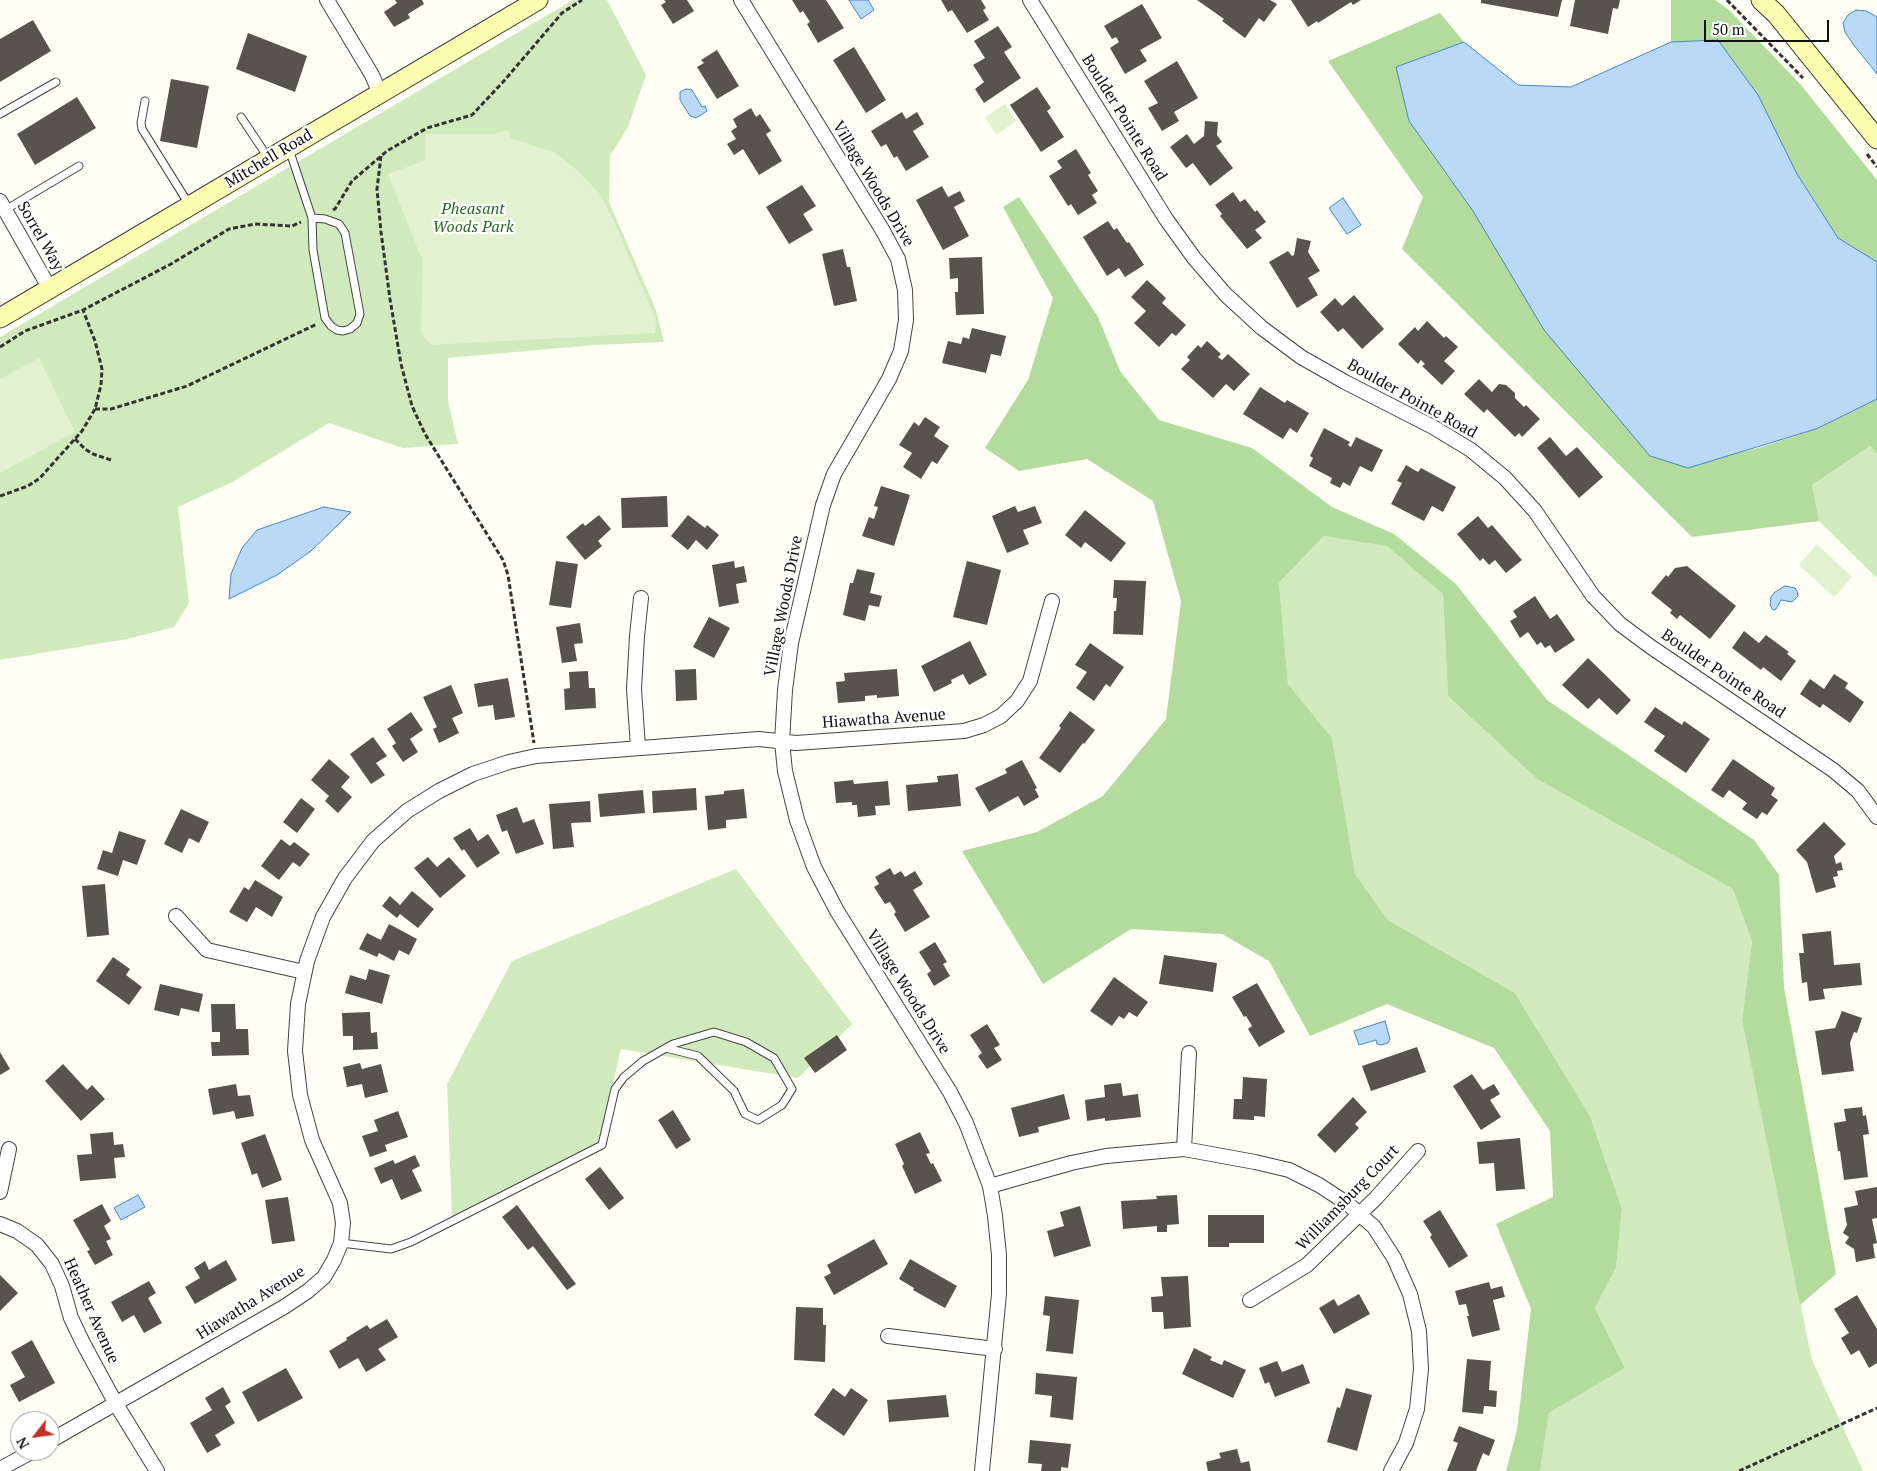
<!DOCTYPE html>
<style>
body{margin:0}
#map{position:relative;width:1877px;height:1471px;overflow:hidden;background:#fffef5;font-family:"PT Serif",serif}
canvas{display:block}
.north{position:absolute;left:10px;top:1411px;width:50px;height:50px;box-sizing:border-box;background:#fff;border:1px solid #a0a0a0;border-radius:50%;rotate:240deg;font-size:14px;font-weight:700;line-height:20px;text-align:center;color:#111}
.north::after{content:'';display:block;margin:auto;width:18px;height:22px;background:#c03229;clip-path:polygon(50% 0,100% 100%,50% 72%,0 100%)}
.scale{position:absolute;left:1704px;top:20px;width:125px;height:22px;box-sizing:border-box;border:2px solid #111;border-top:0;padding-left:6px;font-size:15px;line-height:18px;white-space:nowrap;color:#111;-webkit-text-stroke:4px #fff;paint-order:stroke}
</style>
<div id="map">
<canvas width="1877" height="1471"></canvas>
<div class="north">N</div>
<div class="scale">50 m</div>
</div>
<script>
const c = document.querySelector('canvas').getContext('2d');
c.lineJoin = 'round';
function fillPath(path, color) {
  c.fillStyle = color;
  c.fill(path, 'evenodd');
}
function shape(rows) {
  const path = new Path2D();
  for (const r of rows) {
    path.moveTo(r[0], r[1]);
    for (let i = 2; i < r.length; i += 2) path.lineTo(r[i], r[i + 1]);
  }
  return path;
}
function strokePath(path, color, width, dash) {
  c.strokeStyle = color;
  c.lineWidth = width;
  c.lineCap = dash ? 'butt' : 'round';
  c.setLineDash(dash || []);
  c.stroke(path);
}
function label(font, color, halo, rows, align = 'center') {
  c.font = font + ' "PT Serif",serif';
  c.lineWidth = 5;
  c.setLineDash([]);
  c.textBaseline = 'middle';
  c.strokeStyle = halo;
  c.fillStyle = color;
  for (const [text, x, y, turn = 0] of rows) {
    c.save();
    c.translate(x, y);
    c.rotate((+turn || 0) * Math.PI / 180);
    c.textAlign = isNaN(turn) ? turn : align;
    if (halo) c.strokeText(text, 0, 0);
    c.fillText(text, 0, 0);
    c.restore();
  }
}
const green = shape([
 [573,0,607,0,646,75,628,127,610,156,609,202,656,310,664,342,594,345,448,358,448,401,458,444,403,448,329,423,232,482,178,507,189,603,174,627,127,639,0,660,0,337],
 [1870,446,1877,454,1877,578,1819,521,1812,485],
 [1324,536,1387,545,1443,594,1448,696,1537,779,1733,889,1752,942,1742,1020,1812,1360,1863,1471,1540,1471,1549,1413,1625,1368,1595,1308,1616,1268,1622,1209,1590,1116,1515,993,1388,920,1355,874,1332,738,1288,684,1279,583],
 [736,869,852,1024,798,1078,621,1049,599,1142,452,1218,447,1084,512,961]
]);
const forest = shape([
 [1671,0,1715,0,1729,10,1801,85,1877,180,1877,262,1838,238,1797,174,1718,40,1671,42],
 [1440,13,1464,42,1396,67,1409,121,1473,211,1726,456,1762,447,1816,429,1877,399,1877,454,1870,446,1812,485,1819,521,1692,537,1402,249,1423,197,1328,61],
 [1019,197,1098,317,1120,371,1159,420,1252,448,1332,507,1394,534,1456,584,1547,700,1754,840,1779,875,1784,988,1836,1274,1800,1305,1742,1020,1752,942,1733,889,1537,779,1448,696,1443,594,1387,546,1324,536,1279,583,1288,684,1332,738,1355,874,1388,920,1515,993,1590,1116,1622,1209,1616,1268,1595,1308,1625,1368,1549,1413,1540,1471,1506,1471,1517,1430,1531,1309,1496,1224,1553,1197,1550,1131,1494,1048,1387,1004,1310,1036,1269,961,1222,934,1131,929,1043,984,962,851,1037,832,1103,796,1166,719,1181,601,1153,501,1087,459,1019,471,985,448,1028,380,1053,298,1003,207]
]);
const pitch = shape([
 [1005,104,1016,121,996,135,985,117],
 [507,129,511,138,556,153,578,171,599,193,612,217,656,320,655,333,431,345,421,333,423,257,421,257,388,174,426,160,426,134,494,134],
 [39,358,75,432,0,473,0,379],
 [1817,544,1852,577,1834,597,1799,565]
]);
const water = shape([
 [849,0,868,0,874,10,861,19,849,0],
 [1856,10,1866,11,1877,17,1877,74,1853,44,1845,32,1843,23,1848,15,1856,10],
 [1718,40,1758,95,1797,174,1838,238,1877,262,1877,399,1816,429,1688,468,1650,456,1544,330,1473,211,1409,121,1396,67,1464,42,1518,85,1571,87,1671,42,1718,40],
 [686,89,692,90,702,107,705,106,707,111,696,118,690,116,680,100,680,92,686,89],
 [1343,198,1361,225,1347,234,1329,208,1343,198],
 [324,507,351,512,311,551,277,575,229,599,231,574,242,548,257,530,324,507],
 [1785,586,1795,588,1797,591,1798,596,1792,602,1781,600,1776,609,1773,610,1770,605,1771,597,1775,592,1785,586],
 [1385,1021,1390,1039,1388,1043,1381,1045,1377,1044,1376,1040,1359,1045,1354,1031,1385,1021],
 [138,1195,145,1207,121,1220,114,1208,138,1195]
]);
const building = shape([
 [395,0,422,0,424,4,408,14,410,18,394,27,384,12,397,3],
 [664,0,687,0,694,11,673,24,661,5,666,2],
 [792,0,826,0,844,28,818,43,807,24,810,22,803,11,800,13],
 [941,0,981,0,986,8,983,10,989,20,967,33,952,10,948,12],
 [1197,0,1270,0,1277,4,1264,22,1259,18,1245,38,1222,21,1224,19],
 [1291,0,1361,0,1353,5,1351,2,1318,23,1317,21,1308,27],
 [1481,0,1562,0,1558,17,1481,3],
 [1575,0,1620,0,1618,9,1613,8,1608,34,1570,26],
 [1142,4,1162,38,1140,50,1147,61,1125,74,1110,48,1119,42,1116,37,1112,39,1104,26],
 [33,20,51,51,0,82,0,39],
 [998,26,1012,47,1004,52,1021,78,984,103,975,89,984,82,973,65,985,58,974,41],
 [248,33,307,56,295,92,236,69],
 [854,47,886,100,866,113,833,60],
 [717,50,739,86,717,99,697,67,704,63,701,60],
 [1177,61,1198,98,1174,112,1179,121,1162,131,1148,108,1158,103,1144,81],
 [171,79,209,86,197,148,160,141],
 [1037,87,1051,108,1047,111,1064,137,1041,152,1010,105],
 [77,97,96,128,35,165,17,134],
 [751,108,756,117,760,114,771,131,766,134,782,161,759,175,743,149,734,155,727,144,736,139,731,131,737,127,733,119],
 [902,112,906,119,917,112,924,124,913,131,929,157,906,171,897,156,894,158,886,144,881,147,871,131],
 [1205,121,1218,122,1217,135,1222,142,1216,146,1233,168,1210,186,1193,163,1186,168,1170,147,1187,134,1194,144,1204,136],
 [1076,149,1091,173,1088,175,1098,191,1092,195,1097,203,1078,215,1071,204,1068,206,1049,176,1062,168,1057,161],
 [802,185,816,206,803,214,813,230,789,244,766,207],
 [942,186,948,197,960,191,965,201,954,207,969,236,943,250,916,200],
 [1233,192,1240,202,1245,199,1255,212,1257,210,1266,222,1255,230,1262,238,1247,249,1220,216,1222,214,1215,205],
 [1108,221,1114,230,1117,228,1127,243,1129,242,1144,265,1125,277,1119,268,1107,276,1083,237],
 [1297,238,1311,241,1308,252,1320,271,1308,278,1318,295,1297,308,1269,262,1288,251,1292,256,1294,255],
 [843,249,847,267,850,267,857,301,834,306,822,254],
 [982,257,984,314,956,315,955,292,958,292,958,278,950,279,949,258],
 [1147,280,1166,298,1162,303,1186,325,1176,336,1172,333,1159,347,1134,323,1146,311,1131,297],
 [1354,295,1384,329,1362,349,1343,328,1338,332,1320,312,1335,298,1342,306],
 [1427,321,1444,338,1446,336,1458,347,1444,361,1455,371,1442,385,1422,366,1425,364,1421,360,1418,364,1398,344,1415,327,1418,331],
 [972,328,1006,336,1001,356,991,354,986,373,942,363,948,341,961,344,963,337,969,339],
 [1207,341,1221,354,1218,357,1222,360,1228,354,1250,374,1234,391,1226,384,1213,398,1181,369,1190,360,1187,357,1198,345,1201,348],
 [1479,379,1492,392,1499,384,1506,385,1515,393,1515,398,1524,407,1526,405,1540,419,1522,437,1519,433,1515,437,1487,409,1484,413,1464,394],
 [1260,387,1285,403,1287,400,1309,413,1297,433,1290,428,1283,439,1243,414],
 [925,417,940,427,934,436,949,446,937,464,932,461,921,479,903,467,912,453,899,445,914,422,919,426],
 [1324,428,1350,442,1348,445,1351,447,1356,437,1383,450,1372,472,1360,466,1350,486,1343,482,1340,488,1330,483,1332,478,1309,466,1313,458,1310,456],
 [1550,437,1566,456,1577,447,1603,477,1579,498,1537,448],
 [1406,465,1418,472,1421,468,1456,487,1443,512,1432,506,1424,521,1391,504,1402,483,1397,481],
 [881,486,910,495,894,546,862,536,869,517,874,519,878,507,874,506],
 [667,496,668,527,622,528,621,498],
 [1015,506,1018,512,1035,506,1042,523,1023,530,1029,544,1007,553,992,516],
 [1085,510,1126,543,1111,562,1085,542,1081,548,1065,535],
 [599,515,611,529,598,541,602,546,585,560,566,537,583,523,585,526],
 [688,515,705,528,707,525,719,535,707,550,696,540,688,550,671,536],
 [1478,516,1488,528,1492,525,1522,560,1506,573,1495,560,1489,565,1483,558,1480,561,1457,534],
 [556,561,578,564,571,608,549,605],
 [734,561,735,568,744,566,747,582,736,584,739,603,719,607,712,565],
 [967,561,1001,570,987,625,953,617],
 [1687,566,1736,606,1710,639,1680,615,1677,619,1670,613,1672,610,1651,593,1666,575,1668,577,1675,568],
 [857,569,875,573,870,593,882,596,879,607,869,605,865,621,843,615,850,583,853,583],
 [1114,580,1146,581,1143,635,1113,634,1114,611,1116,611,1117,598,1113,598],
 [1535,596,1550,619,1557,614,1575,640,1555,653,1550,645,1545,648,1541,642,1537,645,1528,632,1520,638,1510,621,1517,617,1513,611],
 [709,617,730,628,714,658,693,647],
 [580,623,583,643,574,644,577,661,562,663,556,627],
 [1744,631,1759,643,1766,635,1789,652,1787,654,1796,661,1781,681,1763,667,1761,670,1732,648],
 [970,641,987,675,969,685,963,674,951,680,952,683,934,692,921,666],
 [1090,643,1124,667,1110,687,1106,684,1094,701,1076,688,1087,672,1075,665],
 [1588,658,1631,700,1617,715,1599,698,1588,709,1562,685],
 [696,669,697,700,676,701,675,670],
 [897,669,899,696,877,698,877,695,865,696,865,701,838,703,836,682,845,681,844,673],
 [588,671,589,688,595,688,596,708,565,710,564,689,570,688,569,672],
 [1834,674,1848,683,1845,688,1864,702,1850,723,1823,704,1820,708,1800,694,1810,679,1824,689],
 [508,678,515,717,495,720,493,705,478,707,474,684],
 [451,685,463,713,452,718,459,733,439,743,433,729,437,727,423,697],
 [1655,707,1682,725,1684,721,1710,739,1686,773,1654,751,1665,736,1644,722],
 [1070,711,1095,730,1084,744,1083,743,1060,773,1039,758,1061,728,1059,726],
 [411,712,423,730,410,739,418,752,403,762,392,746,396,743,387,729],
 [373,737,387,756,376,763,385,775,371,784,350,754],
 [329,759,350,777,341,787,352,797,338,813,325,801,329,796,311,780],
 [1733,759,1775,788,1771,795,1778,800,1767,815,1762,812,1757,819,1742,809,1747,803,1729,790,1723,798,1711,790],
 [1022,760,1037,788,1035,789,1039,797,1024,806,1018,796,989,812,975,788,1007,773,1005,769],
 [958,774,961,806,908,811,906,785,938,782,937,776],
 [853,780,854,784,888,781,890,805,875,806,876,815,858,817,857,805,852,805,852,802,836,803,834,782],
 [696,788,697,810,653,813,652,791],
 [744,789,747,818,726,820,726,828,708,830,705,796,724,794,724,791],
 [643,790,645,813,600,817,598,794],
 [301,798,315,809,297,833,283,822],
 [590,801,591,822,571,823,574,847,553,849,549,804],
 [517,807,523,823,534,819,544,844,516,854,507,830,502,832,496,815],
 [181,809,209,822,199,843,189,838,182,853,164,844],
 [1824,822,1846,844,1834,856,1836,864,1841,862,1843,870,1837,871,1838,876,1833,877,1836,887,1816,893,1807,862,1796,850],
 [470,828,478,841,488,834,500,853,477,868,464,849,462,851,453,838],
 [119,831,146,840,137,865,123,860,118,876,97,869,103,850,112,853],
 [281,839,290,846,294,842,310,854,300,867,293,862,279,880,261,866],
 [428,857,437,867,449,857,466,876,440,898,414,868],
 [890,868,894,875,901,871,905,877,915,871,923,884,913,890,930,917,905,932,894,914,896,912,890,902,885,904,874,887,879,884,875,877],
 [255,880,283,897,272,917,256,907,247,922,229,912,244,887,249,890],
 [105,884,109,935,87,937,82,886],
 [412,891,434,909,418,928,400,914,397,918,382,906,390,896,400,905],
 [389,924,417,939,409,955,399,950,394,961,379,953,377,957,359,949,367,933,381,940],
 [1831,931,1834,965,1860,963,1862,985,1823,989,1825,999,1809,1001,1807,982,1802,983,1799,953,1804,953,1802,934],
 [935,942,947,962,943,964,950,976,934,986,927,974,931,971,919,952],
 [1164,955,1217,963,1213,992,1159,984],
 [113,957,130,969,126,975,142,987,129,1005,96,981],
 [369,969,390,975,382,1004,345,993,350,975,366,980],
 [1114,977,1148,1002,1137,1017,1129,1012,1124,1019,1119,1016,1112,1026,1090,1011],
 [1257,983,1285,1032,1259,1047,1248,1029,1252,1026,1246,1016,1244,1017,1232,997],
 [160,984,203,994,199,1012,181,1008,179,1016,154,1010],
 [211,1004,235,1004,236,1029,248,1029,249,1055,212,1056,211,1042,220,1042,220,1032,212,1032],
 [1842,1011,1862,1018,1857,1033,1854,1032,1850,1043,1854,1071,1822,1075,1815,1031,1835,1028],
 [370,1012,371,1033,377,1032,378,1049,353,1050,353,1036,343,1036,342,1013],
 [987,1024,1000,1045,994,1048,1002,1060,987,1069,978,1056,982,1053,970,1035],
 [837,1035,847,1050,815,1073,804,1058],
 [1417,1047,1426,1072,1371,1091,1362,1066],
 [0,1052,10,1069,0,1075],
 [360,1063,362,1069,381,1064,388,1092,365,1098,362,1084,347,1087,343,1067],
 [63,1064,87,1090,92,1085,105,1099,81,1121,45,1081],
 [1472,1074,1483,1090,1494,1084,1500,1094,1490,1100,1501,1117,1481,1130,1453,1086],
 [1243,1077,1267,1079,1265,1117,1254,1116,1254,1120,1233,1119,1234,1099,1242,1099],
 [1121,1083,1123,1096,1138,1094,1141,1117,1105,1121,1105,1118,1087,1121,1085,1100,1105,1097,1104,1085],
 [236,1084,238,1096,250,1095,254,1116,236,1119,234,1111,213,1115,208,1089],
 [1064,1094,1070,1119,1038,1127,1039,1132,1019,1137,1011,1108],
 [1353,1097,1367,1112,1355,1124,1359,1128,1335,1153,1317,1135],
 [1862,1107,1863,1116,1866,1115,1869,1134,1863,1135,1868,1177,1844,1180,1840,1151,1838,1151,1834,1123,1846,1121,1844,1109],
 [673,1110,691,1140,676,1149,658,1120],
 [398,1111,408,1137,385,1145,387,1151,370,1157,362,1136,378,1131,374,1120],
 [113,1132,114,1145,123,1144,125,1157,114,1158,116,1178,80,1181,77,1155,92,1154,90,1134],
 [920,1132,930,1153,926,1154,931,1164,933,1163,942,1181,915,1194,902,1166,904,1164,895,1144],
 [265,1134,282,1180,262,1188,257,1173,252,1175,241,1143],
 [1520,1138,1525,1189,1496,1191,1494,1163,1479,1164,1477,1142],
 [415,1155,420,1166,412,1170,422,1191,401,1200,392,1179,381,1184,374,1168,393,1160,395,1164],
 [600,1167,624,1198,609,1210,585,1179],
 [1877,1187,1877,1218,1872,1219,1877,1243,1873,1244,1875,1258,1856,1262,1854,1249,1845,1243,1849,1237,1843,1233,1847,1225,1844,1208,1858,1205,1855,1191],
 [1177,1195,1179,1224,1167,1225,1167,1232,1157,1232,1157,1226,1123,1229,1121,1201,1157,1199,1156,1196],
 [288,1197,295,1241,272,1244,265,1200],
 [102,1204,111,1221,104,1226,111,1239,106,1241,113,1255,95,1265,87,1251,90,1250,73,1220],
 [517,1205,576,1284,567,1290,533,1246,528,1250,502,1217],
 [1080,1206,1091,1246,1054,1257,1047,1231,1064,1226,1060,1212],
 [1440,1210,1468,1256,1449,1268,1430,1237,1432,1235,1423,1221],
 [1208,1215,1264,1215,1264,1243,1229,1243,1229,1247,1208,1247],
 [874,1239,888,1264,834,1295,824,1277,831,1273,827,1265],
 [910,1259,957,1286,945,1308,913,1290,914,1288,899,1279],
 [226,1260,237,1280,195,1304,185,1287,200,1278,194,1268,205,1261,209,1270],
 [0,1275,18,1293,0,1311],
 [1188,1276,1191,1327,1164,1329,1163,1312,1152,1312,1151,1297,1163,1296,1161,1277],
 [149,1281,156,1293,148,1298,162,1323,144,1333,134,1315,122,1322,111,1302],
 [1489,1282,1491,1289,1502,1286,1505,1297,1493,1300,1500,1330,1472,1337,1467,1316,1469,1316,1466,1304,1459,1305,1455,1291],
 [1359,1294,1370,1314,1334,1334,1319,1308,1334,1299,1338,1306],
 [1857,1295,1877,1329,1877,1363,1869,1368,1859,1350,1851,1355,1841,1338,1849,1333,1834,1309],
 [1045,1296,1079,1300,1073,1354,1046,1351,1050,1316,1043,1315],
 [796,1307,823,1308,823,1325,826,1325,825,1362,794,1360],
 [387,1319,398,1337,378,1349,386,1360,366,1372,358,1358,339,1369,329,1351,347,1340,346,1338,367,1325,370,1329],
 [32,1340,55,1383,19,1402,10,1385,25,1377,11,1352],
 [1194,1348,1212,1357,1210,1360,1222,1365,1224,1360,1246,1370,1233,1398,1182,1374],
 [1467,1359,1491,1361,1489,1390,1497,1391,1496,1407,1484,1406,1483,1414,1462,1412],
 [1277,1361,1282,1372,1303,1364,1310,1383,1275,1397,1269,1382,1265,1384,1259,1368],
 [286,1368,303,1398,258,1422,242,1392],
 [1036,1373,1077,1377,1073,1420,1050,1417,1052,1396,1035,1394],
 [223,1387,231,1402,225,1406,235,1423,215,1435,221,1445,207,1453,190,1423,212,1410,205,1398],
 [833,1388,845,1397,851,1388,868,1400,844,1436,814,1415],
 [1346,1388,1372,1395,1357,1451,1327,1442,1337,1407,1340,1408],
 [946,1395,949,1417,889,1422,887,1400],
 [1459,1426,1495,1440,1489,1456,1483,1453,1476,1471,1447,1471,1458,1443,1453,1441],
 [1030,1440,1071,1444,1068,1468,1061,1467,1061,1471,1041,1471,1042,1464,1028,1463],
 [1237,1449,1241,1463,1249,1461,1251,1471,1208,1471,1206,1462,1221,1458,1219,1453]
]);
const path = shape([
 [1727,0,1803,78],
 [1867,154,1877,167],
 [381,156,377,189,381,232,390,299,401,364,412,406,425,434,503,560,508,575,534,743],
 [333,210,335,209,352,181,387,151,427,128,472,115,503,82,562,13,582,0],
 [0,347,25,331,83,310,171,264,229,229,255,224,292,226,301,222],
 [95,409,111,409,187,386,317,324],
 [75,439,85,449,93,454,111,460],
 [0,496,28,486,40,478,82,431,95,409,101,385,102,369,95,341,83,310],
 [1739,1471,1877,1408]
]);
const lane = shape([
 [145,101,141,123,142,129,190,206],
 [0,114,56,82],
 [241,117,269,159],
 [289,149,312,218,313,250,325,318,331,326,337,330,343,331,350,329,357,323,360,314,345,233,339,224,325,219,312,218],
 [5,210,79,166],
 [341,1243,391,1249,411,1242,602,1145,615,1089,624,1077,643,1061,666,1048,673,1044,714,1032,746,1042,774,1058,792,1089,782,1105,758,1120,745,1114,734,1091,698,1056,666,1048]
]);
const street = shape([
 [327,0,372,75,380,94],
 [741,0,883,231,898,259,905,290,906,320,901,351,889,379,834,474,823,505,791,643,785,690,782,742,785,771,797,820,814,867,837,911,950,1092,966,1123,990,1186,995,1216,999,1255,999,1294,982,1471],
 [1030,0,1166,219,1194,258,1226,295,1262,328,1301,357,1345,382,1433,427,1471,450,1505,478,1535,511,1593,596,1620,624,1651,647,1833,770,1858,791,1877,817],
 [0,201,50,289],
 [638,747,634,689,637,636,641,598],
 [176,916,207,950,304,972],
 [1184,1149,1189,1053],
 [990,1186,1071,1163,1106,1156,1184,1149,1255,1162,1289,1170,1319,1185,1348,1204,1374,1227,1394,1258,1410,1294,1419,1331,1421,1369,1417,1409,1406,1443,1391,1471],
 [0,1192,9,1149],
 [0,1224,17,1231,37,1245,52,1264,62,1286,71,1318,83,1343,116,1404,157,1471],
 [1250,1300,1307,1265,1376,1198,1418,1151],
 [888,1336,995,1349],
 [50,1441,284,1307,308,1291,324,1277,334,1260,341,1243,343,1223,340,1203,312,1140,300,1095,295,1051,298,1004,307,961,323,917,345,878,373,841,407,811,439,791,473,774,509,762,536,756,759,739,796,743,964,731,984,725,1001,716,1017,701,1030,681,1052,601],
 [0,1469,33,1451]
]);
const secondary = shape([
 [1761,0,1776,14,1877,139],
 [0,318,538,0]
]);
const streetNames = [
 ["Boulder Pointe Road",1124,118,58],
 ["Mitchell Road",269,159,-31],
 ["Village Woods Drive",873,184,59],
 ["Sorrel Way",40,236,60],
 ["Boulder Pointe Road",1412,399,29],
 ["Village Woods Drive",784,606,-79],
 ["Boulder Pointe Road",1723,674,34],
 ["Hiawatha Avenue",884,719,-4],
 ["Village Woods Drive",908,992,58],
 ["Williamsburg Court",1348,1198,-46],
 ["Hiawatha Avenue",251,1303,-32],
 ["Heather Avenue",91,1311,66]
];
const parkNames = [
 ["Pheasant",473,209],
 ["Woods Park",473,227]
];
fillPath(green, '#d0eabd');
fillPath(forest, '#b2db9d');
fillPath(pitch, '#e2f1cf');
fillPath(water, '#bad9f6');
strokePath(water, '#4186cc', 1);
fillPath(building, '#59534d');
strokePath(lane, '#444', 9);
strokePath(street, '#444', 16);
strokePath(secondary, '#333', 21);
strokePath(path, '#333', 3, [5, 2.5]);
strokePath(lane, '#fff', 7);
strokePath(street, '#fff', 14);
strokePath(secondary, '#fdfdb1', 19);
label('16px', '#111', '#fff', streetNames);
label('italic 16px', '#286920', '#fff', parkNames);
</script>
